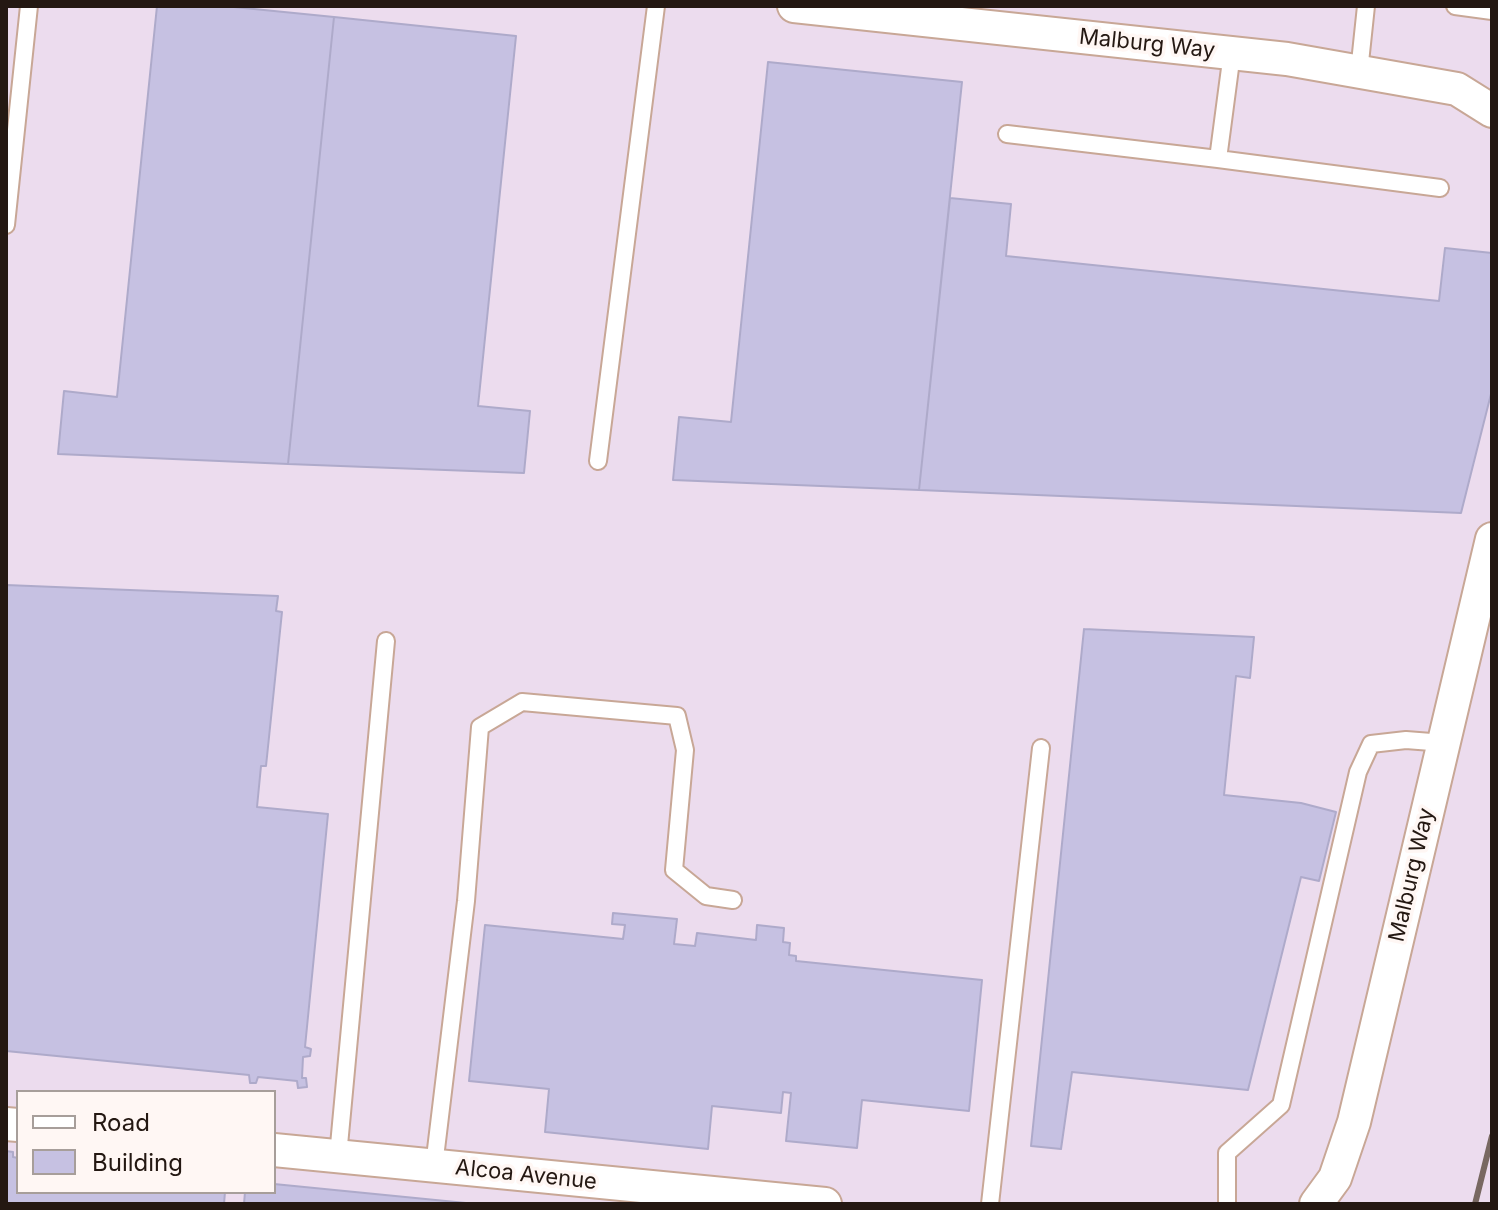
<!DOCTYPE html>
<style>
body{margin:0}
#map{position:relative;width:1498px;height:1210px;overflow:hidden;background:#fce7dc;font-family:Inter,sans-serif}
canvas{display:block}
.frame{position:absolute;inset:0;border:8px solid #241812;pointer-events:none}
.legend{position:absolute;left:16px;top:1090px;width:260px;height:104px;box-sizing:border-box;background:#fff7f4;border:2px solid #a79e9a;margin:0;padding:10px 14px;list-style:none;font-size:24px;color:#241812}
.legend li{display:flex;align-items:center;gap:16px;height:40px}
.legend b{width:40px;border:2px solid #a79e9a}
</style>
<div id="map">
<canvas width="1498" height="1210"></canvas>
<div class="frame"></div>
<ul class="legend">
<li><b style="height:10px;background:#fff"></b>Road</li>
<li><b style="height:22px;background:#c6c1e2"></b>Building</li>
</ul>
</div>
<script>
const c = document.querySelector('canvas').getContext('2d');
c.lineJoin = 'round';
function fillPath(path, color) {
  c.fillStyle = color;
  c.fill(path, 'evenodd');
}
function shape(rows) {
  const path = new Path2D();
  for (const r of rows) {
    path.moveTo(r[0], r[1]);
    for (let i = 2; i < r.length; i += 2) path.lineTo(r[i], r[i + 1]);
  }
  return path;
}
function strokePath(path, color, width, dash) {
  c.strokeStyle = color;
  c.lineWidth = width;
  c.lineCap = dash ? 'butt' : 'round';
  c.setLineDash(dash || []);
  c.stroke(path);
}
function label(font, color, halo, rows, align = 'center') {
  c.font = font + ' Inter,sans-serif';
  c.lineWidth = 7;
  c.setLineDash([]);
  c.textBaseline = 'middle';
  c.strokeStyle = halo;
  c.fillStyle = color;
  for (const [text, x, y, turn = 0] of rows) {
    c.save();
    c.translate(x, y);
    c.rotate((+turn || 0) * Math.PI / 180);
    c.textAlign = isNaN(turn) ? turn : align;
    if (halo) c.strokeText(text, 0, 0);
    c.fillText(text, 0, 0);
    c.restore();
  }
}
const industrial = shape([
 [6,6,1492,6,1492,1204,6,1204],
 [18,1092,274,1092,274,1192,18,1192]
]);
const building = shape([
 [157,6,224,6,334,17,288,464,58,454,64,391,117,397,157,6],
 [334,17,516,36,478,406,530,411,524,473,288,464,334,17],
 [768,62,962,82,919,490,673,480,679,417,731,422,768,62],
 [950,198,1011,204,1006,256,1439,301,1445,248,1492,253,1492,390,1461,513,919,490,950,198],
 [6,585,278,596,276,611,282,612,266,766,261,766,257,807,328,814,305,1047,311,1049,310,1056,303,1057,302,1078,306,1078,307,1087,298,1088,297,1081,258,1077,256,1083,250,1083,249,1075,6,1051,6,585],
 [1084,629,1254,637,1250,678,1236,676,1224,795,1301,803,1336,812,1319,881,1301,877,1248,1090,1072,1072,1061,1149,1031,1146,1084,629],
 [613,913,677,919,674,944,695,946,697,933,756,940,757,925,784,928,783,942,790,943,789,955,796,956,796,961,982,980,969,1111,862,1100,857,1148,786,1141,791,1093,783,1092,781,1113,712,1106,708,1149,545,1132,549,1089,469,1081,485,925,623,939,625,925,612,924,613,913],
 [6,1151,13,1152,13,1157,18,1158,18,1192,225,1192,224,1204,6,1204,6,1151],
 [274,1184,476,1204,244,1204,245,1192,274,1192,274,1184]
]);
const service = shape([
 [1455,6,1492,11],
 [1359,72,1366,6],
 [1007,134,1218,159,1232,53],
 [1218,159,1440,188],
 [6,225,29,6],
 [598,461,656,6],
 [338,1156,386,641],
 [434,1166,466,901,480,727,522,702,677,716,685,750,674,870,706,896,733,900],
 [990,1204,1041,748],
 [1227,1204,1227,1153,1281,1105,1358,772,1371,744,1406,740,1444,743]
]);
const minor = shape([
 [794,6,1287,59,1457,89,1492,111],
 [6,1124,18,1125],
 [274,1150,825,1204],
 [1316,1204,1335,1178,1354,1122,1492,539]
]);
const rail = shape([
 [1475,1204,1492,1136]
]);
const streetNames = [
 ["Malburg Way",1147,44,6],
 ["Malburg Way",1412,875,-77],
 ["Alcoa Avenue",526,1175,6]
];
fillPath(industrial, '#ecdcee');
fillPath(building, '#c6c1e2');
strokePath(building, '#aeaaca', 2);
strokePath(service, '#c8a796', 20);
strokePath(minor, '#c8a796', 36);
strokePath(service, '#fff', 16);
strokePath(minor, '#fff', 32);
strokePath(rail, '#786861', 6);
label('22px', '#241812', '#fff7f4', streetNames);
</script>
